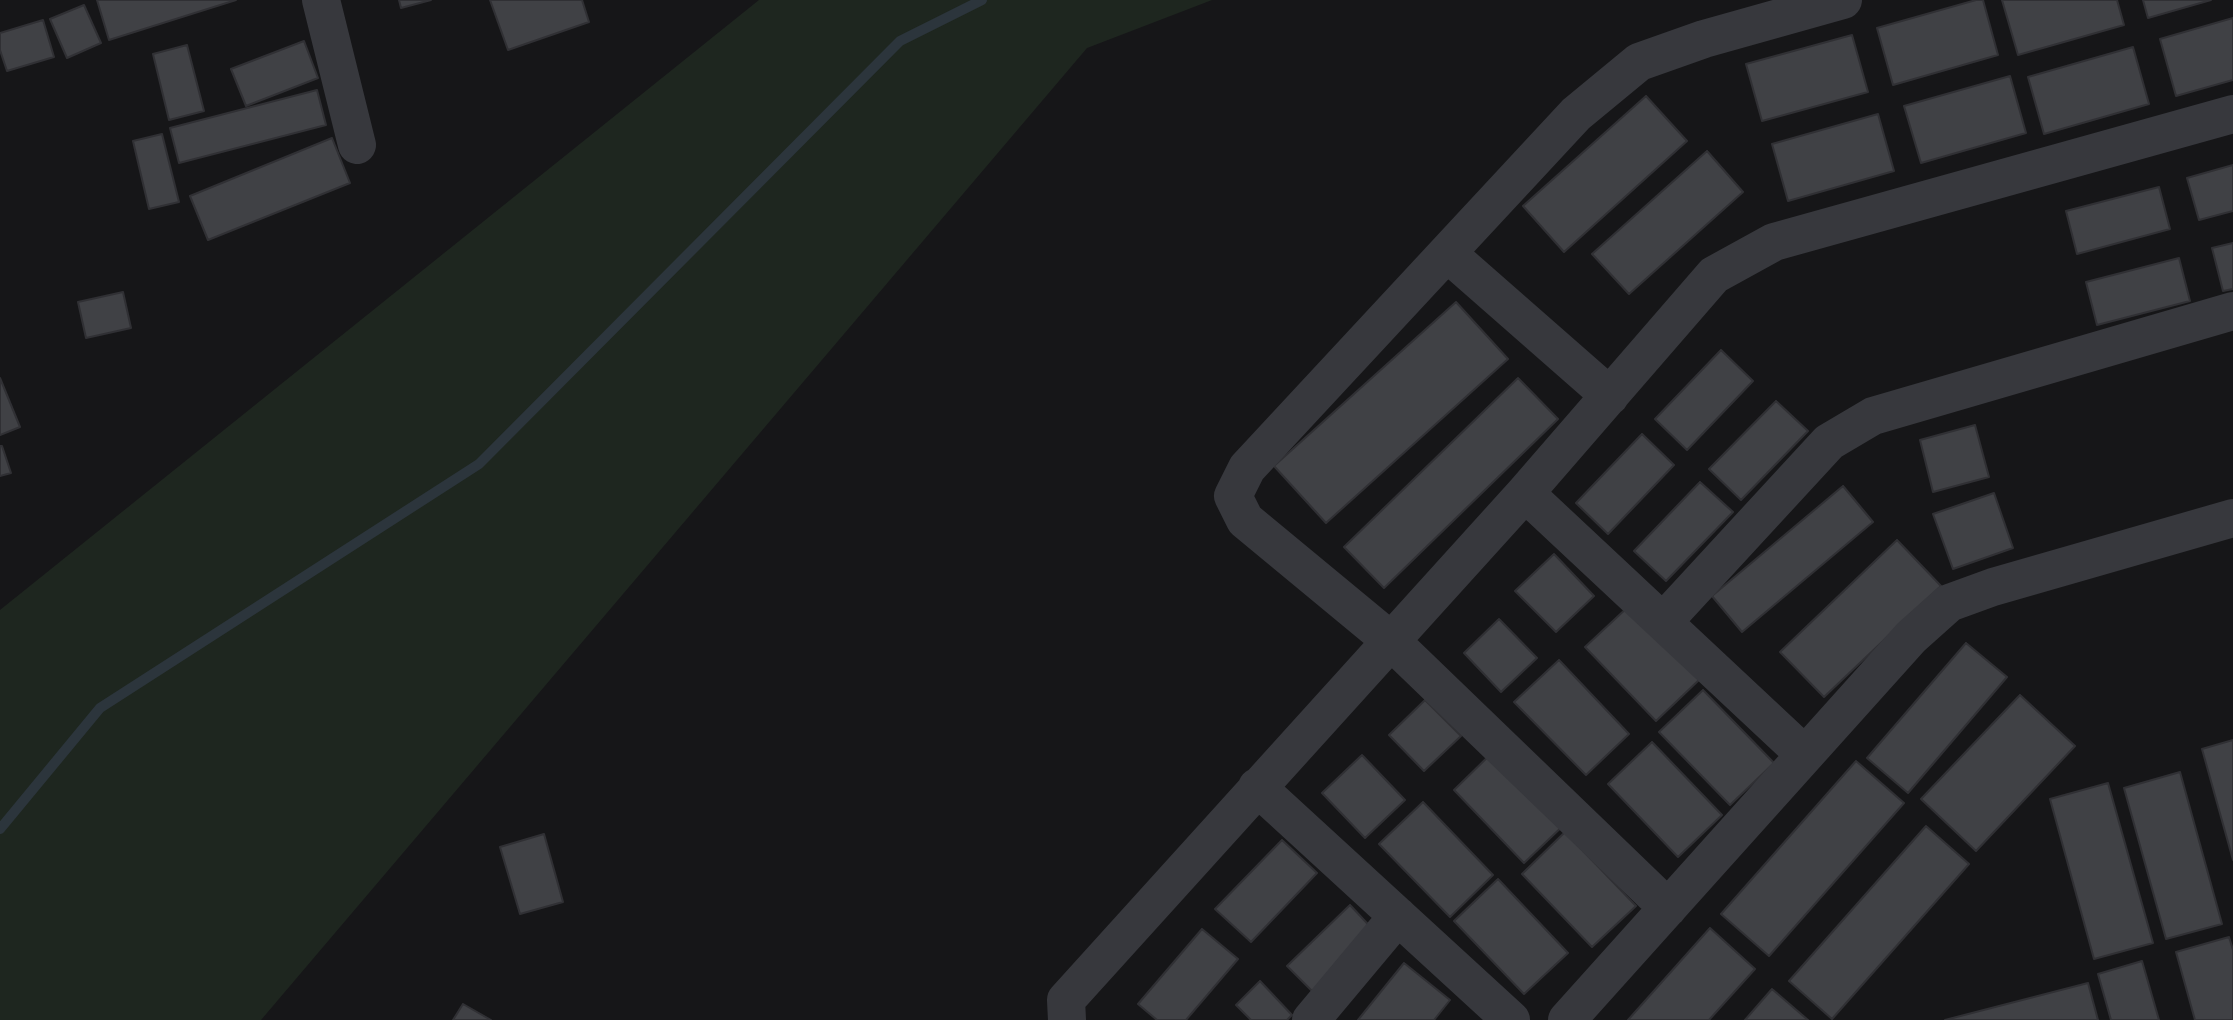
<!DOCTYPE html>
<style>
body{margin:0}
canvas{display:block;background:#161618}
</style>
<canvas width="2233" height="1020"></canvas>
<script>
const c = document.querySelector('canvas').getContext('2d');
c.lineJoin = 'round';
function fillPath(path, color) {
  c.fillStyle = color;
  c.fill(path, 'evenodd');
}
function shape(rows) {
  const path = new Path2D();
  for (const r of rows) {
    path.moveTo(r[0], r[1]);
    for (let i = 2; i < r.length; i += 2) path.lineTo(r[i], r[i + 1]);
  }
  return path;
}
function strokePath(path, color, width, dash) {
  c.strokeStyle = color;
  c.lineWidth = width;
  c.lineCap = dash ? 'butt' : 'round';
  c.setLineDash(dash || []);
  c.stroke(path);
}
const green = shape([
 [759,0,1212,0,1087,48,261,1020,0,1020,0,610]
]);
const stream = shape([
 [0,829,100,708,479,464,900,41,982,0]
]);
const building = shape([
 [97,0,236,0,109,40,97,0],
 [399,0,431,0,401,8,399,0],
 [490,0,582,0,589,22,508,50,490,0],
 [1976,0,1983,0,1998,55,1893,85,1877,28,1976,0],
 [2002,0,2117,0,2124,25,2018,55,2002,0],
 [2143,0,2211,0,2148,18,2143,0],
 [84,5,101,43,67,58,50,19,84,5],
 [2233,18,2233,80,2176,96,2160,39,2233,18],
 [43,20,54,57,7,71,0,50,0,33,43,20],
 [1852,35,1868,92,1762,121,1746,64,1852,35],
 [304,41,318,78,246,106,231,69,304,41],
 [187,45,204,111,169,120,153,54,187,45],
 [2133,47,2149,104,2044,134,2028,77,2133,47],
 [2010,76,2026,133,1921,163,1904,106,2010,76],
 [317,90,326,125,179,163,170,128,317,90],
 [1646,96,1687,141,1564,252,1523,206,1646,96],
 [1878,114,1894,171,1788,201,1772,144,1878,114],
 [162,134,179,202,149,209,133,141,162,134],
 [332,138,350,183,208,240,190,196,332,138],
 [1707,151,1743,192,1629,294,1592,254,1707,151],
 [2233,165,2233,211,2199,220,2187,178,2233,165],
 [2159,187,2170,229,2077,254,2066,211,2159,187],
 [2233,243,2233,289,2223,291,2212,248,2233,243],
 [2179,258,2190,301,2097,325,2086,282,2179,258],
 [123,292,131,328,86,338,78,302,123,292],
 [1456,302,1508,359,1326,523,1274,466,1456,302],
 [1721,350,1753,381,1687,450,1655,419,1721,350],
 [0,378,20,427,0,435,0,378],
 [1518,378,1558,419,1384,588,1344,547,1518,378],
 [1776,401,1808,431,1741,500,1709,469,1776,401],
 [1975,425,1989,477,1933,492,1920,440,1975,425],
 [1642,434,1674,465,1608,534,1576,503,1642,434],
 [0,446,2,446,11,473,0,476,0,446],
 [1700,482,1733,512,1666,581,1634,551,1700,482],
 [1843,486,1873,522,1742,632,1712,596,1843,486],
 [1994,493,2013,548,1953,569,1933,514,1994,493],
 [1897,540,1941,586,1824,697,1780,652,1897,540],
 [1554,554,1594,596,1556,632,1515,591,1554,554],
 [1629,606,1700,679,1656,721,1585,647,1629,606],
 [1499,619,1537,658,1501,692,1464,653,1499,619],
 [1966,643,2007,677,1908,793,1867,758,1966,643],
 [1559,660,1629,734,1586,775,1514,702,1559,660],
 [1703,690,1774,763,1730,805,1659,732,1703,690],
 [2020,695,2075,746,1976,851,1921,799,2020,695],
 [1425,700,1461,736,1424,771,1389,735,1425,700],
 [2233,740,2233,860,2202,749,2233,740],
 [1652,742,1722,815,1678,857,1608,784,1652,742],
 [1497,748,1568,821,1524,863,1454,790,1497,748],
 [1362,755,1405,800,1365,838,1322,793,1362,755],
 [1856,761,1904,803,1769,956,1721,914,1856,761],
 [2180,772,2222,924,2166,939,2124,788,2180,772],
 [2108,783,2153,943,2094,959,2050,799,2108,783],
 [1423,802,1493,875,1450,917,1379,844,1423,802],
 [1926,826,1969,864,1832,1019,1789,981,1926,826],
 [1565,832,1636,906,1592,947,1522,874,1565,832],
 [544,834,563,902,520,914,500,847,544,834],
 [1282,840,1317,873,1251,942,1215,909,1282,840],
 [1498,879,1568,953,1524,994,1454,921,1498,879],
 [1350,905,1378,935,1316,995,1287,966,1350,905],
 [1710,928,1755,969,1709,1020,1628,1020,1710,928],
 [1202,929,1238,959,1186,1020,1157,1020,1138,1004,1202,929],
 [2229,937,2233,950,2233,1020,2195,1020,2176,952,2229,937],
 [2142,961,2159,1020,2111,1020,2098,974,2142,961],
 [1404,963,1450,1000,1434,1020,1358,1020,1404,963],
 [1260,981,1292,1015,1287,1020,1251,1020,1236,1005,1260,981],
 [2088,983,2098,1020,1945,1020,2088,983],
 [1772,989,1808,1020,1745,1020,1772,989],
 [463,1004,491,1020,453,1020,463,1004]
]);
const street = shape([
 [321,0,357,145],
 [1447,253,1610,396],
 [1525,493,1805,755],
 [1663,622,1829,442,1873,416,2233,311],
 [1257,787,1511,1020],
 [1668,908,1390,640,1245,520,1233,496,1247,468,1576,114,1639,62,1704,39,1843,0],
 [1067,1020,1066,1000,1525,493,1714,275,1774,242,2233,114],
 [1311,1020,1398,916],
 [1567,1020,1911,637,1949,603,1993,587,2233,518]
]);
fillPath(green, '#1e261f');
strokePath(stream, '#2c353c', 10);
fillPath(building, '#404145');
strokePath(building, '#303034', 2);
strokePath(street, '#37383d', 38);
</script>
